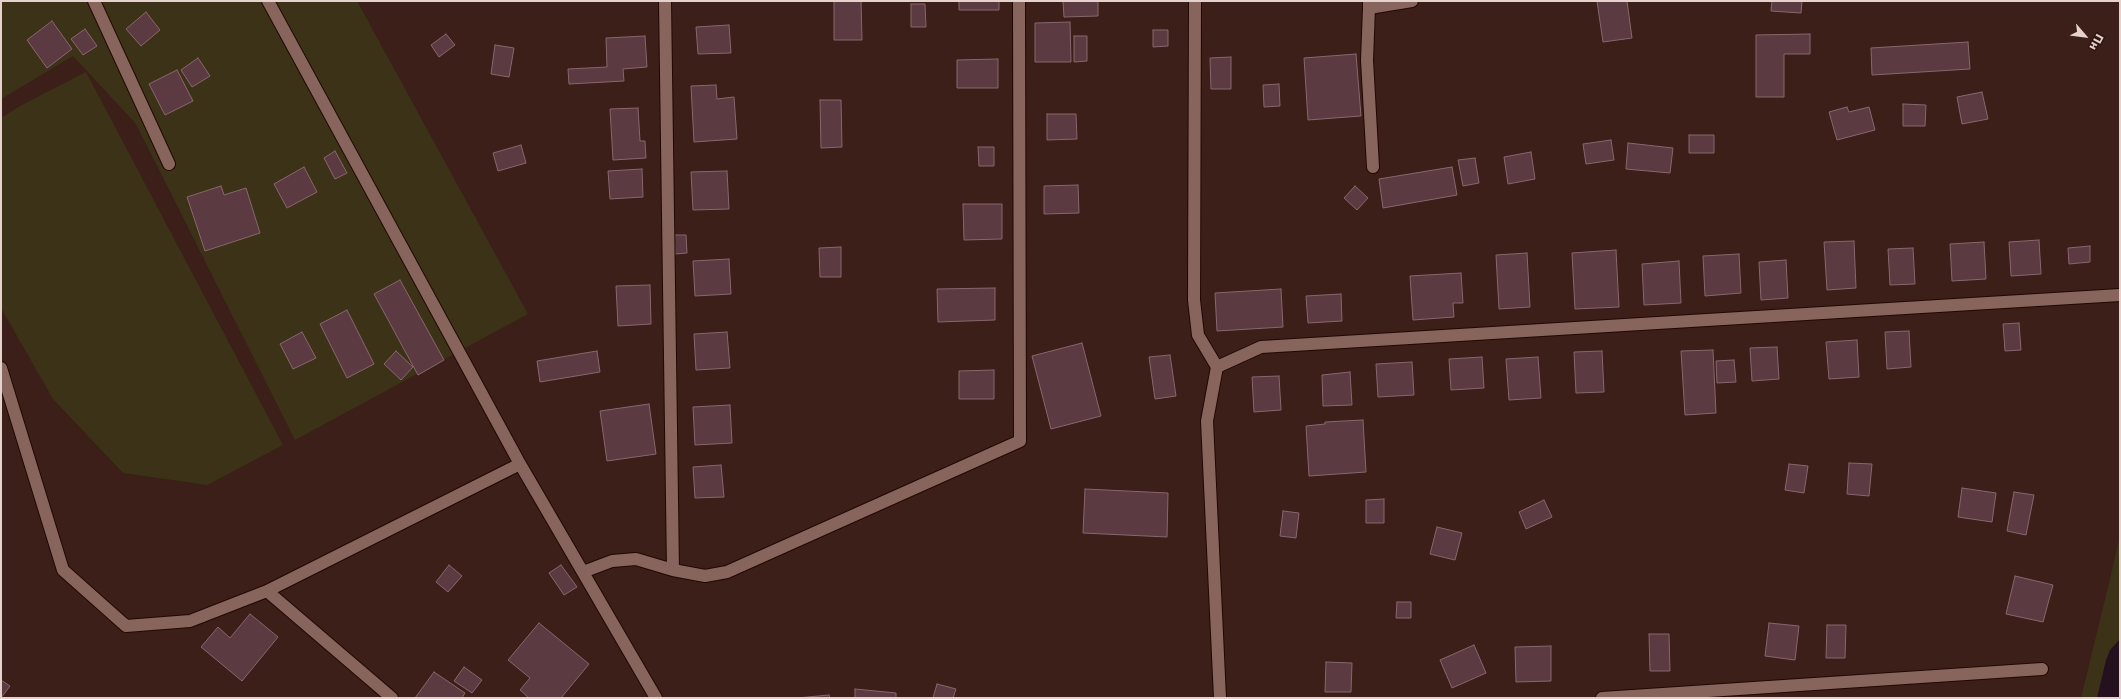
<!DOCTYPE html>
<meta charset="utf-8">
<style>
body{margin:0}
#map{position:relative;width:2121px;height:699px;overflow:hidden;background:#3c1f18;font-family:"DejaVu Sans",sans-serif}
canvas{display:block}
.frame{position:absolute;inset:0;border:2px solid #e6d2cd;pointer-events:none}
.north{position:absolute;left:2065px;top:16px;width:40px;height:40px;-webkit-text-stroke:3px #31160f;paint-order:stroke;rotate:118deg;font-size:11px;font-weight:700;line-height:16px;text-align:center;color:#e6d2cd}
.north::after{content:'';display:block;margin:auto;width:14px;height:18px;background:#e6d2cd;clip-path:polygon(50% 0,100% 100%,50% 72%,0 100%)}
</style>
<div id="map">
<canvas width="2121" height="699"></canvas>
<div class="frame"></div>
<div class="north">Пн</div>
</div>
<script>
const c = document.querySelector('canvas').getContext('2d');
c.lineJoin = 'round';
function fillPath(path, color) {
  c.fillStyle = color;
  c.fill(path, 'evenodd');
}
function shape(rows) {
  const path = new Path2D();
  for (const r of rows) {
    path.moveTo(r[0], r[1]);
    for (let i = 2; i < r.length; i += 2) path.lineTo(r[i], r[i + 1]);
  }
  return path;
}
function strokePath(path, color, width, dash) {
  c.strokeStyle = color;
  c.lineWidth = width;
  c.lineCap = dash ? 'butt' : 'round';
  c.setLineDash(dash || []);
  c.stroke(path);
}
const green = shape([
 [1,1,357,1,528,314,295,440,136,124,73,56,1,99],
 [86,72,283,445,207,485,123,473,53,399,1,308,1,118,20,106],
 [2120,535,2120,698,2081,698,2110,579]
]);
const water = shape([
 [2120,639,2120,698,2097,698,2106,660,2110,650]
]);
const building = shape([
 [834,1,861,1,862,40,834,40,834,1],
 [959,1,999,1,999,10,959,10,959,1],
 [1063,1,1098,1,1098,16,1064,17,1063,1],
 [1597,1,1627,1,1632,38,1603,42,1597,1],
 [1772,1,1802,1,1801,13,1771,11,1772,1],
 [911,4,925,4,926,27,911,27,911,4],
 [146,12,160,30,141,46,126,29,146,12],
 [52,21,72,49,47,68,27,40,52,21],
 [1070,22,1071,62,1035,62,1035,23,1070,22],
 [729,25,731,53,698,54,696,27,729,25],
 [85,29,97,46,83,55,71,39,85,29],
 [1153,30,1168,30,1168,46,1153,47,1153,30],
 [446,34,455,45,439,57,431,45,446,34],
 [1810,34,1810,54,1784,54,1784,97,1756,97,1756,35,1810,34],
 [645,36,647,67,623,69,624,81,569,84,568,69,607,67,606,38,645,36],
 [1074,36,1087,36,1087,61,1074,62,1074,36],
 [1968,42,1970,69,1872,75,1871,48,1968,42],
 [495,45,514,48,509,77,491,74,495,45],
 [1356,54,1361,116,1308,120,1304,58,1356,54],
 [1231,57,1231,89,1211,89,1210,58,1231,57],
 [198,58,210,76,192,87,181,70,198,58],
 [998,59,998,88,957,88,957,60,998,59],
 [177,70,193,101,165,115,149,84,177,70],
 [1279,84,1280,106,1264,107,1263,85,1279,84],
 [716,85,717,99,734,97,737,139,694,142,691,86,716,85],
 [1982,92,1988,119,1962,124,1957,97,1982,92],
 [820,100,841,100,842,147,821,148,820,100],
 [1903,104,1926,105,1925,126,1903,126,1903,104],
 [1847,107,1849,112,1869,107,1875,130,1837,140,1829,112,1847,107],
 [638,108,640,141,645,141,646,158,613,160,610,109,638,108],
 [1047,114,1076,114,1077,139,1047,140,1047,114],
 [1689,135,1714,135,1714,153,1689,153,1689,135],
 [1611,140,1614,160,1586,164,1583,144,1611,140],
 [1628,143,1673,148,1670,173,1626,169,1628,143],
 [521,145,526,163,498,171,493,153,521,145],
 [978,147,994,147,994,166,979,166,978,147],
 [335,151,347,173,335,179,324,158,335,151],
 [1531,152,1535,179,1508,184,1504,157,1531,152],
 [1475,158,1479,183,1463,186,1458,160,1475,158],
 [304,167,317,192,287,208,274,184,304,167],
 [1452,167,1457,195,1383,208,1379,179,1452,167],
 [642,169,643,197,610,199,608,171,642,169],
 [727,171,729,209,693,210,691,172,727,171],
 [1078,185,1079,213,1044,214,1044,186,1078,185],
 [221,186,224,195,246,188,260,233,205,251,187,197,221,186],
 [1355,186,1368,198,1357,210,1344,198,1355,186],
 [963,204,1002,204,1002,239,964,240,963,204],
 [674,235,686,235,687,253,675,254,674,235],
 [2039,240,2041,274,2011,276,2009,242,2039,240],
 [1854,241,1856,288,1827,290,1824,242,1854,241],
 [1984,242,1986,279,1952,281,1950,244,1984,242],
 [2090,246,2090,262,2069,264,2068,248,2090,246],
 [841,247,841,277,820,277,819,248,841,247],
 [1913,248,1915,284,1890,285,1888,249,1913,248],
 [1616,250,1619,307,1575,309,1572,253,1616,250],
 [1527,253,1530,307,1499,309,1496,255,1527,253],
 [1739,254,1741,293,1705,296,1703,256,1739,254],
 [729,259,731,294,695,296,693,261,729,259],
 [1786,260,1788,298,1761,300,1759,262,1786,260],
 [1679,261,1681,303,1644,305,1642,264,1679,261],
 [1461,273,1463,303,1453,303,1454,317,1413,320,1410,276,1461,273],
 [400,280,444,360,418,375,374,294,400,280],
 [650,285,651,324,618,326,616,286,650,285],
 [995,288,995,320,938,322,937,289,995,288],
 [1281,289,1283,327,1217,331,1215,293,1281,289],
 [1341,294,1342,321,1308,323,1306,296,1341,294],
 [347,310,374,364,347,378,320,324,347,310],
 [2019,323,2021,350,2005,351,2003,324,2019,323],
 [1909,331,1911,367,1887,369,1885,332,1909,331],
 [302,332,316,358,293,369,280,344,302,332],
 [727,332,730,368,696,370,694,334,727,332],
 [1857,340,1859,377,1829,379,1826,342,1857,340],
 [1082,343,1101,416,1051,429,1032,356,1082,343],
 [1777,347,1779,379,1752,381,1750,348,1777,347],
 [1713,350,1716,413,1685,415,1681,351,1713,350],
 [396,351,413,367,401,380,384,364,396,351],
 [597,351,600,372,540,382,537,361,597,351],
 [1602,351,1604,392,1576,393,1574,352,1602,351],
 [1170,355,1176,396,1155,399,1149,357,1170,355],
 [1482,357,1484,388,1451,390,1449,359,1482,357],
 [1538,357,1541,398,1509,400,1506,359,1538,357],
 [1734,360,1736,382,1717,383,1716,361,1734,360],
 [1412,362,1414,395,1378,397,1376,364,1412,362],
 [994,370,994,399,959,399,959,371,994,370],
 [1350,372,1352,405,1323,406,1322,375,1350,372],
 [1279,376,1281,410,1254,412,1252,377,1279,376],
 [649,404,656,454,607,461,600,411,649,404],
 [730,405,732,443,695,445,693,407,730,405],
 [1363,420,1366,472,1309,476,1306,426,1325,424,1325,422,1363,420],
 [1849,463,1872,464,1869,496,1847,494,1849,463],
 [1789,464,1808,466,1804,493,1785,490,1789,464],
 [721,465,724,497,695,498,693,467,721,465],
 [1962,488,1996,493,1992,522,1958,517,1962,488],
 [1085,489,1168,493,1167,537,1083,533,1085,489],
 [2014,492,2034,495,2026,535,2007,531,2014,492],
 [1384,499,1384,523,1366,523,1366,500,1384,499],
 [1544,500,1552,517,1526,529,1519,512,1544,500],
 [1283,511,1299,513,1296,538,1280,536,1283,511],
 [1437,527,1462,533,1455,560,1430,554,1437,527],
 [449,565,462,576,448,592,436,582,449,565],
 [561,565,577,587,564,595,549,573,561,565],
 [2015,576,2053,585,2043,622,2006,614,2015,576],
 [1397,602,1411,602,1411,618,1396,618,1397,602],
 [250,614,278,637,242,681,201,647,218,627,230,638,250,614],
 [539,623,589,664,561,698,529,698,520,690,530,678,508,660,539,623],
 [1769,623,1799,626,1795,660,1765,656,1769,623],
 [1827,625,1846,625,1845,658,1826,658,1827,625],
 [1649,634,1669,634,1670,671,1650,671,1649,634],
 [1474,645,1486,673,1452,688,1440,660,1474,645],
 [1551,646,1551,681,1516,682,1515,647,1551,646],
 [1326,662,1352,663,1351,692,1325,692,1326,662],
 [464,667,482,680,472,693,454,681,464,667],
 [434,672,465,693,462,698,415,698,434,672],
 [1,680,10,686,1,698,1,680],
 [937,684,956,689,953,698,933,698,937,684],
 [855,689,896,693,896,698,855,698,855,689],
 [829,695,830,698,797,698,829,695]
]);
const service = shape([
 [1195,1,1194,300,1198,335,1217,367],
 [1369,8,1367,60,1373,167]
]);
const minor = shape([
 [94,1,169,164],
 [268,1,520,464,656,698],
 [665,1,673,570],
 [1369,1,1369,8,1412,1],
 [1,368,63,570,126,626,190,621,267,591,392,698],
 [583,572,612,561,636,559,673,570,705,576,727,572,1020,441,1019,1],
 [267,591,520,464],
 [1220,698,1207,421,1217,367,1261,347,2120,295],
 [1602,698,2042,669]
]);
fillPath(green, '#3b3218');
fillPath(water, '#25101f');
fillPath(building, '#5b3a41');
strokePath(building, '#8a666d', 1);
strokePath(service, '#220803', 14);
strokePath(minor, '#220803', 14);
strokePath(service, '#87655c', 12);
strokePath(minor, '#87655c', 12);
</script>
